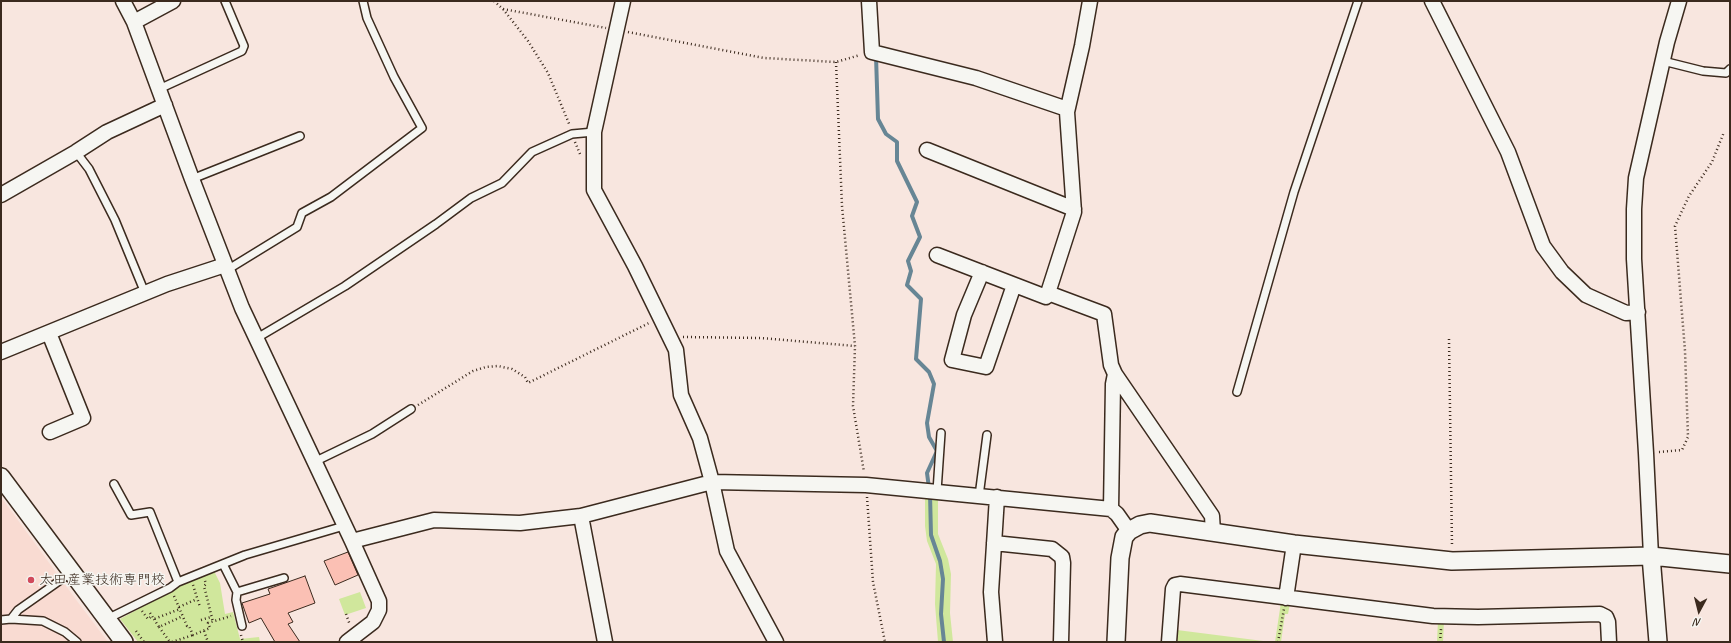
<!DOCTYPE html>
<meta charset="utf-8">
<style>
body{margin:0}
#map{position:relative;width:1731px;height:643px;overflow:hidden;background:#f8e6df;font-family:Caveat,sans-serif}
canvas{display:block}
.frame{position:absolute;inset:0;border:2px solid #3b2a1e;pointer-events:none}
.north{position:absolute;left:1679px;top:591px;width:40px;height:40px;-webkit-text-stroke:3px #f6f6f2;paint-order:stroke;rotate:187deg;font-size:11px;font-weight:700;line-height:16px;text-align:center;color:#3b2a1e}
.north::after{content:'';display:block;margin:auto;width:14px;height:18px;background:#3b2a1e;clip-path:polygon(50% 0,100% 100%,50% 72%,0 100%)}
</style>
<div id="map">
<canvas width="1731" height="643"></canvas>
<div class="frame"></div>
<div class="north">N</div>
</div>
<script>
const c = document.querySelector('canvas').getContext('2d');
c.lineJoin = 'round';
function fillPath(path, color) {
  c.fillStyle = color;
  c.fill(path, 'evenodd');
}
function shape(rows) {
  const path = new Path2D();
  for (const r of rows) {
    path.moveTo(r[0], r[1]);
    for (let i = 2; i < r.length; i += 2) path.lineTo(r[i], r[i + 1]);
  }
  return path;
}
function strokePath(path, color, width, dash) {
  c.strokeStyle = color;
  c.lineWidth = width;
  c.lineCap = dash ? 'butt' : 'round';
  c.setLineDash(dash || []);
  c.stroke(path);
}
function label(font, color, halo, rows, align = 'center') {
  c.font = font + ' Caveat,"Klee One",sans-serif';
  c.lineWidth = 3;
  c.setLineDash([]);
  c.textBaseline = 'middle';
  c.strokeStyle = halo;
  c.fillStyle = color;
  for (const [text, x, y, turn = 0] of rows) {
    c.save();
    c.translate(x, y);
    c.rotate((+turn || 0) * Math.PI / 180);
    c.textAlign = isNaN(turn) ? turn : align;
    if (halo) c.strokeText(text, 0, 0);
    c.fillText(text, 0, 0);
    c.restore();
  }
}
const built = shape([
 [1,497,77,601,108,642,1,642]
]);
const green = shape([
 [925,496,938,498,938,534,948,559,951,574,950,613,953,642,938,642,935,604,936,564,927,541,925,526],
 [214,571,220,583,225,614,233,612,240,639,259,637,260,642,138,642,120,619,182,585],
 [360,592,366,608,345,615,339,599],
 [1281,602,1290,603,1288,614,1285,614,1281,642,1275,642],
 [1438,620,1444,620,1443,642,1437,642],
 [1177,630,1271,642,1177,642]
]);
const stream = shape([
 [876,56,878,119,886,134,897,142,897,161,917,202,912,216,920,237,908,261,911,271,907,285,921,299,916,359,929,372,934,384,927,423,929,437,937,451,927,473,929,488],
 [930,494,931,535,940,561,943,579,941,614,944,642]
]);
const building = shape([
 [348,552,358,575,335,585,324,561,348,552],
 [305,576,315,603,288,613,293,622,288,624,300,642,275,642,261,618,249,623,242,603,270,594,268,589,305,576]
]);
const path = shape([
 [494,1,503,9,528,41,548,73,570,126],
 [503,9,606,28],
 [628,32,764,58,836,62,860,55],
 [836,62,842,206,855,346,853,406,864,472],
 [575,142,580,154],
 [683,337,761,338,855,346],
 [1449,339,1452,546],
 [418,405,473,371,486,367,498,366,512,369,525,377,528,383,649,323],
 [1659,452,1682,450,1688,437,1685,351,1675,226,1689,196,1712,162,1724,132],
 [867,497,873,582,885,642],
 [205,581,206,584,204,586,213,622],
 [193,585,200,607],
 [174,596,187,626,189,626,193,635,210,628,208,623,231,616],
 [179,607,197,599],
 [142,611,148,619,152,616],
 [150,613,154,619,180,609],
 [346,614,350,625],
 [154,619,159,627,183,616],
 [201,620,211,617],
 [159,627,170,642],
 [136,631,144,642],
 [204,631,208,642],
 [241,635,243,642],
 [1,641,2,641],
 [172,642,193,635],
 [1278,642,1284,609],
 [1440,642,1441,629]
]);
const service = shape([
 [1663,61,1703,71,1726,73,1730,69],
 [159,89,242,51,244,46,225,1],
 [76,152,89,169,115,220,145,293],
 [192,179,300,136],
 [227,270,297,227,302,213,331,197,422,128,394,77,367,18,363,1],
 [257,338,345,286,436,224,471,198,502,183,532,152,572,134,594,132],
 [1237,392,1294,192,1358,1],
 [314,462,372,434,411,409],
 [114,484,131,515,150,512,178,582],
 [937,491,941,433],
 [979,496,987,435],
 [223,564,237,592,236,600,242,626],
 [237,592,284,578],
 [11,619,18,610,72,572],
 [107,619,170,588,178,582,245,555,344,526],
 [1,620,11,619,43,621,65,632,77,642]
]);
const minor = shape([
 [123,1,134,22,192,179,242,308,352,541,379,601,379,610,373,622,347,642],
 [623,1,594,132,594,190,635,266,676,350,681,395,700,438,712,482,866,485,1111,509,1117,514,1129,531],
 [869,1,872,52,976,78,1067,109],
 [1090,1,1082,46,1067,112,1074,212,1048,293,1104,314,1111,365,1115,374,1212,516,1213,532],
 [1432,1,1508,152,1543,246,1562,272,1586,295,1626,313,1638,312],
 [134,22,173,1],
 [927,150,1074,209],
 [1,195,76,152,107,132,165,105],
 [937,255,1046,297,1048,293],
 [982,272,964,315,952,360,986,367,1014,285],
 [49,333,83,418,50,432],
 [1,352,167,284,225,265],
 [1111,509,1113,384,1115,374],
 [581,516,605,642],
 [352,541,434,520,520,523,581,516,712,482,727,551,776,642],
 [994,543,1052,549,1062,557,1063,563,1061,642],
 [1651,556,1646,453,1634,259,1634,209,1636,178,1667,42,1679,1],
 [1286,598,1294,544],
 [995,642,991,592,997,497],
 [1169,642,1173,589,1175,585,1180,584,1433,616,1478,617,1600,614,1606,617,1608,622,1609,642]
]);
const tertiary = shape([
 [1,477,124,642],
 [1651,556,1658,642],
 [1116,642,1120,558,1124,537,1129,531,1140,525,1150,523,1294,544,1452,561,1651,556,1730,564]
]);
const markers = [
 [31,580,4,"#d1495b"]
];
const poiNames = [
 ["太田産業技術専門校",39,580]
];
fillPath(built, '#f9dbd2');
fillPath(green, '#d0e79c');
strokePath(stream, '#678695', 4);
fillPath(building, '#fbc0b4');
strokePath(building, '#3b2a1e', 1);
strokePath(service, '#3b2a1e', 10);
strokePath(minor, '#3b2a1e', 17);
strokePath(tertiary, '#3b2a1e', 20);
strokePath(path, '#3b2a1e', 2.5, [1, 3]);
strokePath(service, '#f6f6f2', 7);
strokePath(minor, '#f6f6f2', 14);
strokePath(tertiary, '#f6f6f2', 17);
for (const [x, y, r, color] of markers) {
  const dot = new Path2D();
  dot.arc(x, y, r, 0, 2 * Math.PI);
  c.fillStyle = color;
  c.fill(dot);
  strokePath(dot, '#f6f6f2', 1.5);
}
label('14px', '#3b2a1e', '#f6f6f2', poiNames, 'left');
</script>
